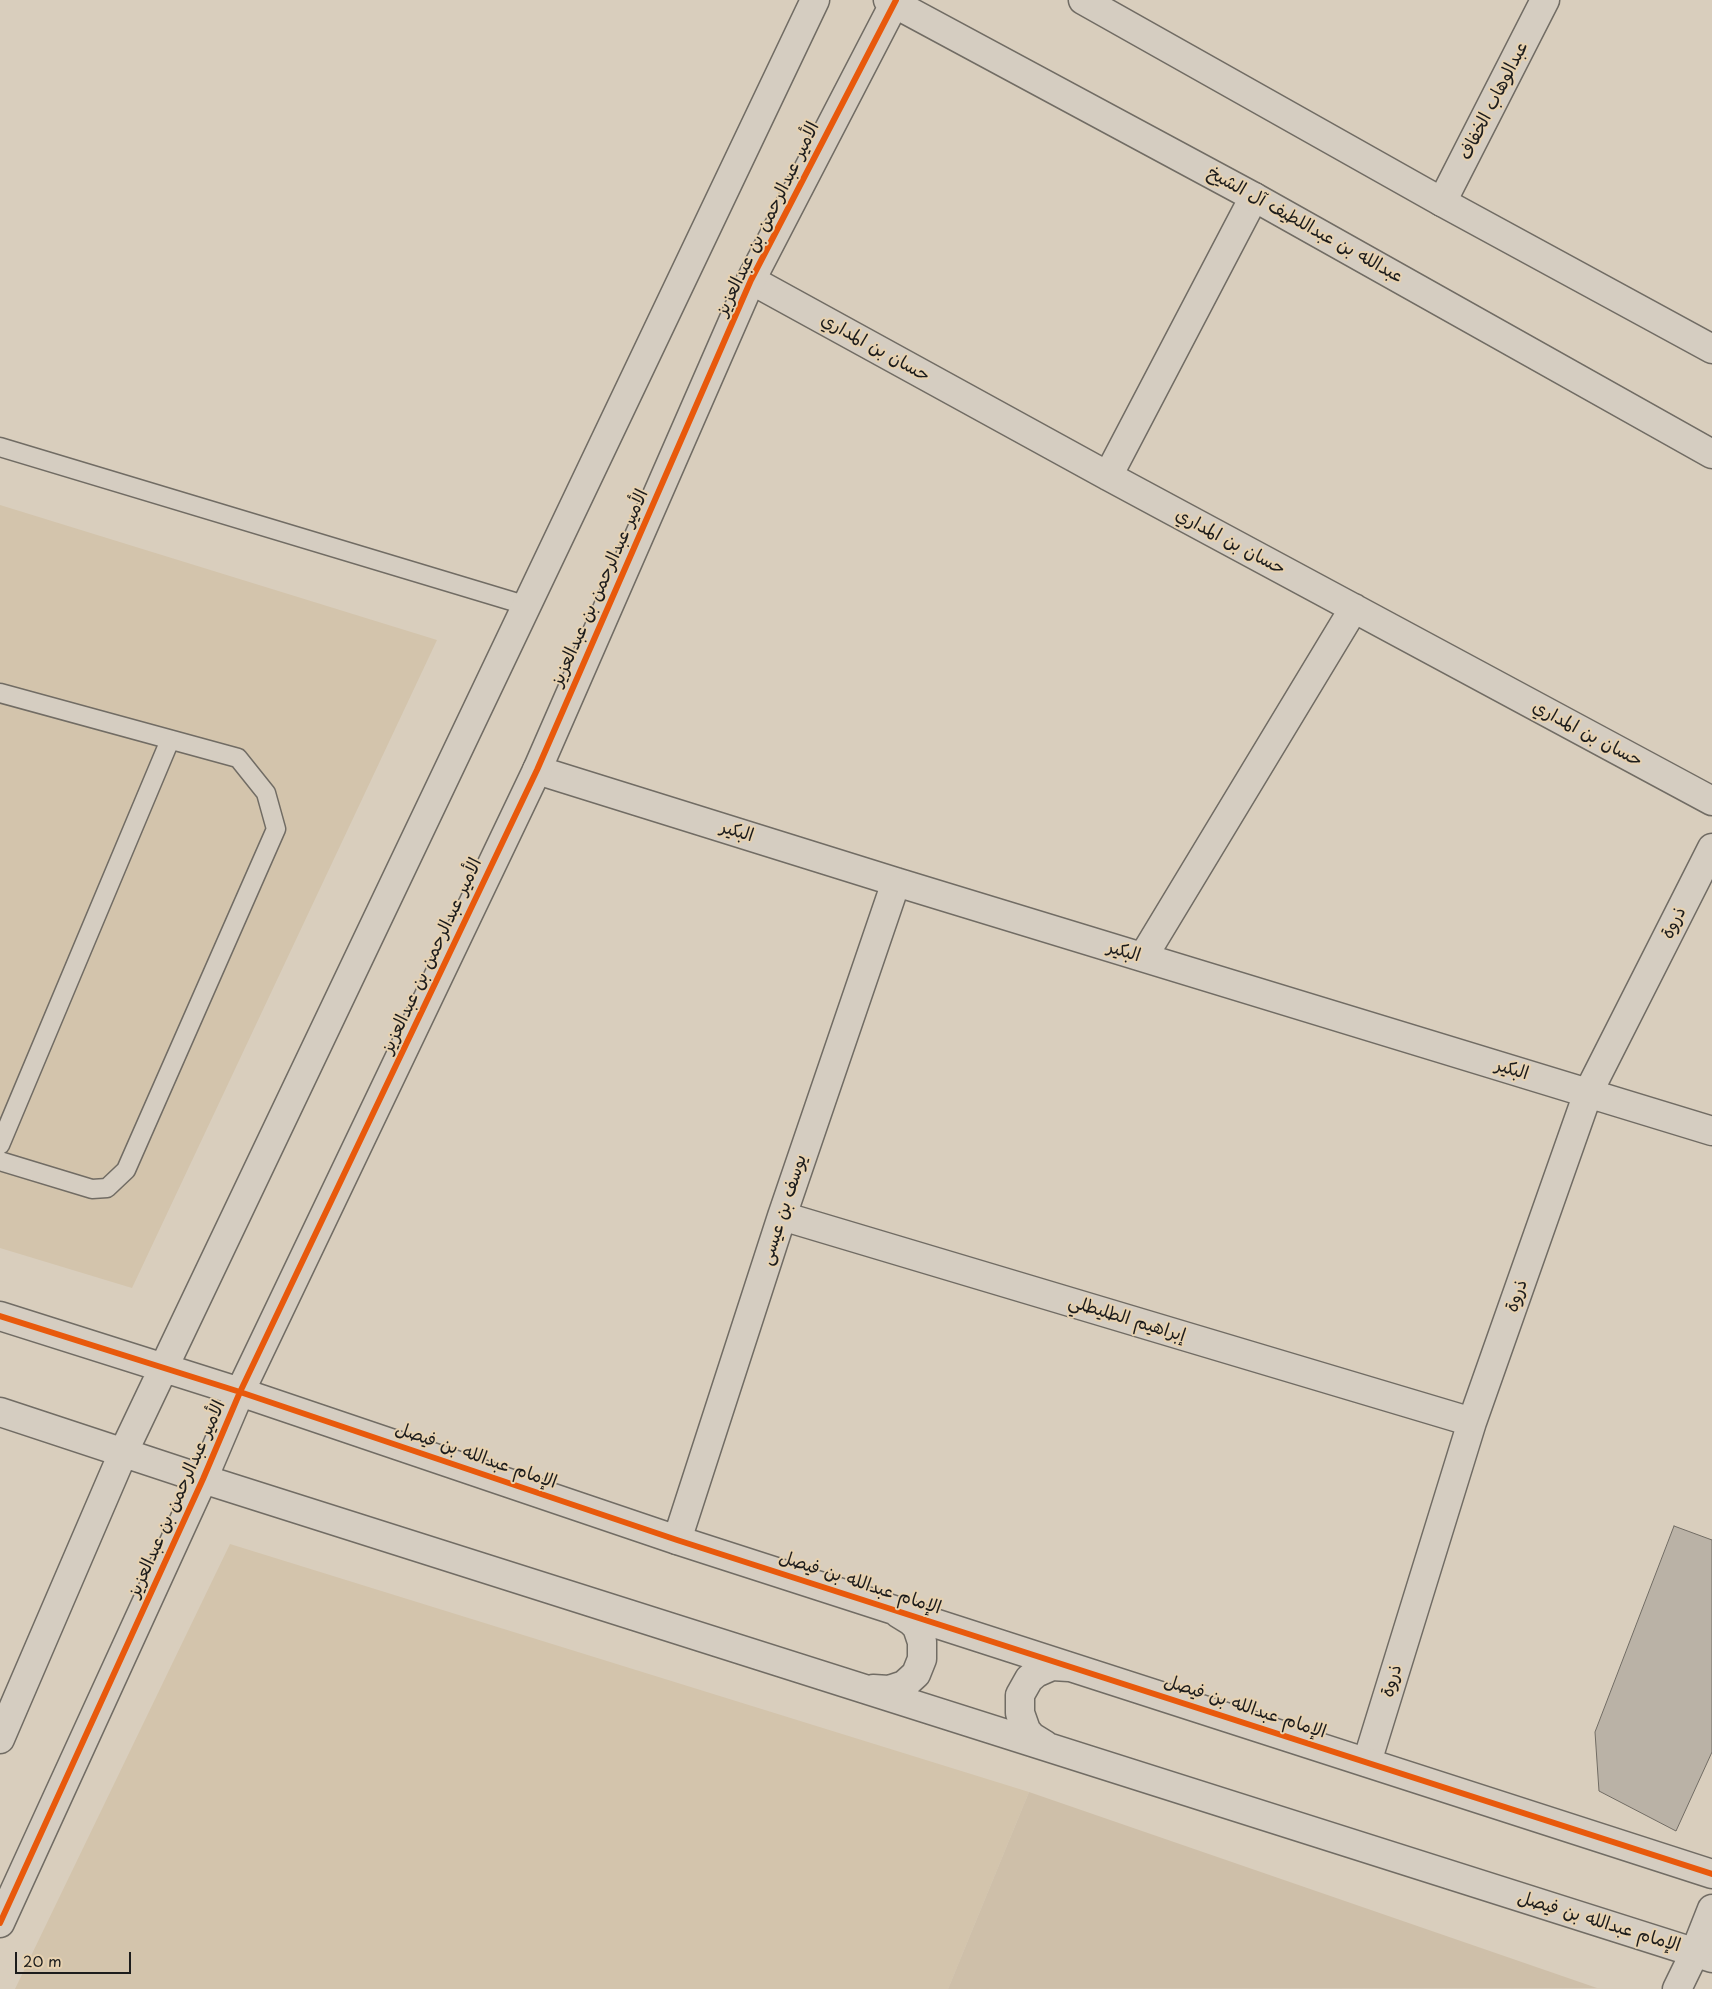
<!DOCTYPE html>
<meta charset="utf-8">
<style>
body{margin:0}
#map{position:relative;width:1712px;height:1989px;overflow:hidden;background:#d9cebd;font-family:"Playpen Sans",sans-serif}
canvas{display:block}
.scale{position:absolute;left:15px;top:1952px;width:116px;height:22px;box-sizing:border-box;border:2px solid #1c1c1c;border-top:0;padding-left:6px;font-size:15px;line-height:18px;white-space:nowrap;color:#1c1c1c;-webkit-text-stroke:4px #e6d1b0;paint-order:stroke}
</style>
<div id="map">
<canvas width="1712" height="1989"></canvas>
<div class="scale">20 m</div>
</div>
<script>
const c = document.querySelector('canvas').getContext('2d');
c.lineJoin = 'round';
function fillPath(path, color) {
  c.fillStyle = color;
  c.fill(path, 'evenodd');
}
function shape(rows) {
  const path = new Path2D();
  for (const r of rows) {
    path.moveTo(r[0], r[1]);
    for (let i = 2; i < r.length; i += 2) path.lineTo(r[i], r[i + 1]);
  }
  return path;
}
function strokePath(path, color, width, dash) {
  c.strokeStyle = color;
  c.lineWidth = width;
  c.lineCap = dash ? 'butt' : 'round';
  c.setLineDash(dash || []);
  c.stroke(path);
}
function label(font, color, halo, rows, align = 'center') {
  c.font = font + ' "Playpen Sans","Playpen Sans Arabic",sans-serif';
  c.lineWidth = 4;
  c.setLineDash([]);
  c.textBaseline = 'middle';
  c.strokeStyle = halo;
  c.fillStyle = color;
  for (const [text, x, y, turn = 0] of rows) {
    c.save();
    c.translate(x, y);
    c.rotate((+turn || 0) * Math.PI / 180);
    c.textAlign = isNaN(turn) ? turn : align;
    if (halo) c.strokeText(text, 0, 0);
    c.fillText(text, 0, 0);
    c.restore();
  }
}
const built = shape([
 [0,505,437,640,132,1288,0,1248],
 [230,1544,1029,1792,948,1989,15,1989]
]);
const green = shape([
 [1029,1792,1597,1988,948,1989]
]);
const building = shape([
 [1674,1526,1712,1540,1712,1752,1676,1831,1599,1791,1595,1732,1674,1526]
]);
const lane = shape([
 [0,447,528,606],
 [0,693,238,758,266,793,276,829,126,1170,107,1188,92,1189,0,1161],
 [0,1145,170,740]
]);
const street = shape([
 [1442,202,1545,0],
 [751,280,1108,476,1712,801],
 [1108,476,1254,197],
 [537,770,896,882,1712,1131],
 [1143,957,1354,608],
 [782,1216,1472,1422],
 [677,1540,782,1216,896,882],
 [1367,1762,1472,1422,1588,1093,1712,848]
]);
const secondary = shape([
 [888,0,1254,197,1712,454],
 [1083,0,1442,202,1712,349],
 [0,1316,240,1392,677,1540,1712,1874],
 [0,1412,203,1479,1712,1958],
 [873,1689,889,1690,904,1685,916,1674,922,1659,922,1642,917,1627,911,1621,898,1613],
 [0,1739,123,1453,815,0],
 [1045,1745,1032,1737,1026,1730,1020,1713,1020,1695,1029,1679,1036,1673,1052,1666,1069,1667],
 [0,1923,203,1479,240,1392,537,770,751,280,896,0]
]);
const primary = shape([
 [1677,1989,1695,1952,1712,1909]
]);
const cycleway = shape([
 [0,1316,240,1392,677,1540,1712,1874],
 [0,1923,203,1479,240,1392,537,770,751,280,896,0]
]);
const streetNames = [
 ["عبدالوهاب الخفاف",1494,101,-63],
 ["الأمير عبدالرحمن بن عبدالعزيز",768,219,-64],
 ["عبدالله بن عبداللطيف آل الشيخ",1305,225,29],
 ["حسان بن المداري",875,348,29],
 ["حسان بن المداري",1230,542,28],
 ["الأمير عبدالرحمن بن عبدالعزيز",600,588,-66],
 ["حسان بن المداري",1587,734,28],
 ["البكير",737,832,17],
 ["ذروة",1674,923,-63],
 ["البكير",1124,952,17],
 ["الأمير عبدالرحمن بن عبدالعزيز",432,956,-65],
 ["البكير",1512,1070,17],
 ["يوسف بن عيسى",784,1210,-72],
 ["ذروة",1517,1296,-71],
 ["إبراهيم الطليطلي",1127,1319,17],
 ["الإمام عبدالله بن فيصل",476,1456,19],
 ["الأمير عبدالرحمن بن عبدالعزيز",177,1499,-66],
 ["الإمام عبدالله بن فيصل",860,1583,18],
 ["ذروة",1392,1681,-73],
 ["الإمام عبدالله بن فيصل",1245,1707,18],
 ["الإمام عبدالله بن فيصل",1599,1922,17]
];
fillPath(built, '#d3c4ac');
fillPath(green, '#cebfa9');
fillPath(building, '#bab2a6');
strokePath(building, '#716c64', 1);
strokePath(lane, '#716c64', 21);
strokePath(street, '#716c64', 31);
strokePath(secondary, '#716c64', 31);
strokePath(primary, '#716c64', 31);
strokePath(lane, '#d5cdc1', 18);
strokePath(street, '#d5cdc1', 28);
strokePath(secondary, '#d5cdc1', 28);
strokePath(primary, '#d5cdc1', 28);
strokePath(cycleway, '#e8590c', 6);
label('18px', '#1c1c1c', '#e6d1b0', streetNames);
</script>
